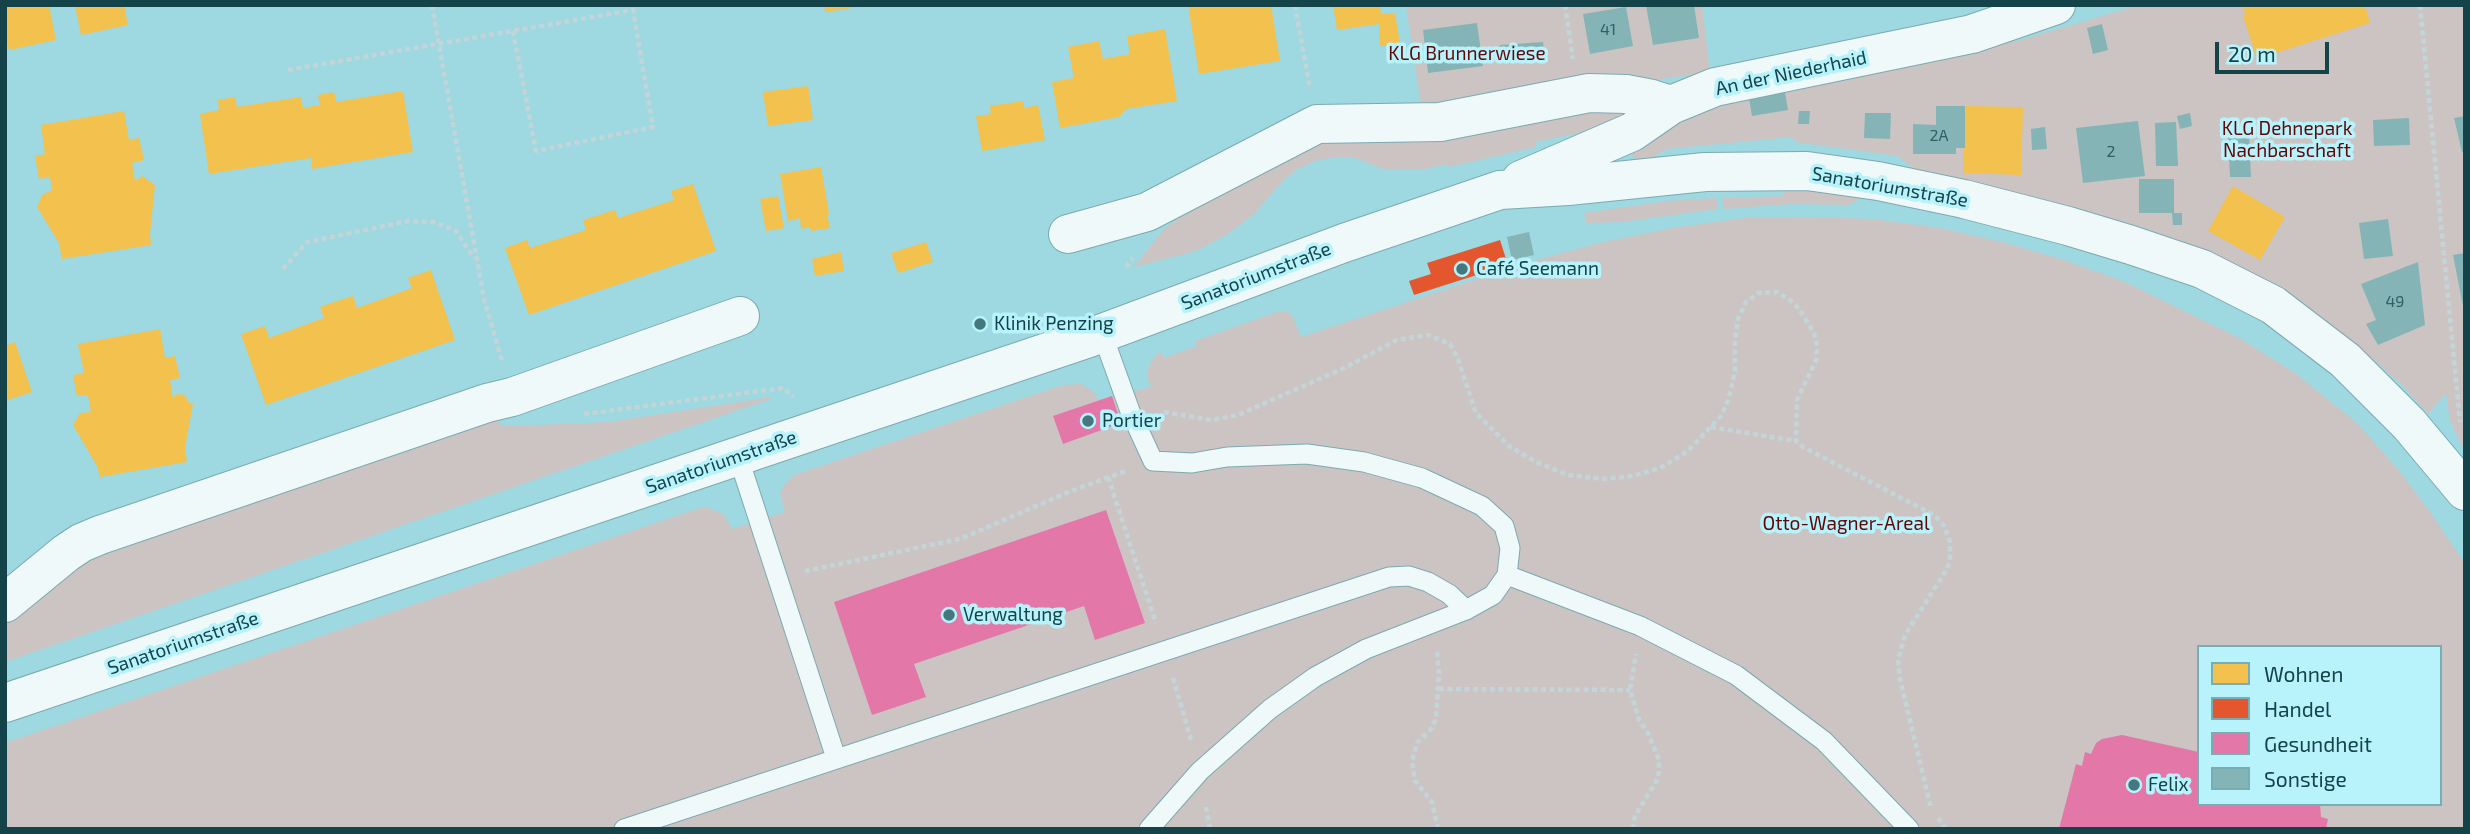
<!DOCTYPE html>
<meta charset="utf-8">
<style>
body{margin:0}
#map{position:relative;width:2470px;height:834px;overflow:hidden;background:#9ed8e1;font-family:"Exo 2",sans-serif}
canvas{display:block}
.frame{position:absolute;inset:0;border:7px solid #15434a;pointer-events:none}
.legend{position:absolute;left:2197px;top:645px;width:245px;height:161px;box-sizing:border-box;background:#b8f3fc;border:2px solid #77adb5;margin:0;padding:9px 12px;list-style:none;font-size:21px;color:#15434a}
.legend li{display:flex;align-items:center;gap:14px;height:35px}
.legend b{width:35px;border:2px solid #77adb5}
.scale{position:absolute;left:2215px;top:42px;width:114px;height:32px;box-sizing:border-box;border:4px solid #15434a;border-top:0;padding-left:9px;font-size:21px;line-height:24px;white-space:nowrap;color:#15434a;-webkit-text-stroke:5px #b8f3fc;paint-order:stroke}
</style>
<div id="map">
<canvas width="2470" height="834"></canvas>
<div class="frame"></div>
<ul class="legend">
<li><b style="height:19px;background:#f2c14e"></b>Wohnen</li>
<li><b style="height:19px;background:#e4572e"></b>Handel</li>
<li><b style="height:19px;background:#e377a8"></b>Gesundheit</li>
<li><b style="height:19px;background:#85b4b6"></b>Sonstige</li>
</ul>
<div class="scale">20 m</div>
</div>
<script>
const c = document.querySelector('canvas').getContext('2d');
c.lineJoin = 'round';
function fillPath(path, color) {
  c.fillStyle = color;
  c.fill(path, 'evenodd');
}
function shape(rows) {
  const path = new Path2D();
  for (const r of rows) {
    path.moveTo(r[0], r[1]);
    for (let i = 2; i < r.length; i += 2) path.lineTo(r[i], r[i + 1]);
  }
  return path;
}
function strokePath(path, color, width, dash) {
  c.strokeStyle = color;
  c.lineWidth = width;
  c.lineCap = dash ? 'butt' : 'round';
  c.setLineDash(dash || []);
  c.stroke(path);
}
function label(font, color, halo, rows, align = 'center') {
  c.font = font + ' "Exo 2",sans-serif';
  c.lineWidth = 7;
  c.setLineDash([]);
  c.textBaseline = 'middle';
  c.strokeStyle = halo;
  c.fillStyle = color;
  for (const [text, x, y, turn = 0] of rows) {
    c.save();
    c.translate(x, y);
    c.rotate((+turn || 0) * Math.PI / 180);
    c.textAlign = isNaN(turn) ? turn : align;
    if (halo) c.strokeText(text, 0, 0);
    c.fillText(text, 0, 0);
    c.restore();
  }
}
const green = shape([
 [1406,5,1702,5,1710,72,1655,80,1581,83,1422,112],
 [2139,5,2465,5,2465,452,2450,421,2446,393,2428,414,2401,384,2360,348,2280,286,2142,227,1916,170,1897,156,1795,142,1792,137,1667,149,1653,157,1640,161,1632,156,1633,151,1703,107,1890,66,2021,40],
 [1585,105,1623,110,1623,117,1612,126,1536,142,1536,147,1449,167,1447,164,1426,169,1386,170,1352,157,1337,157,1315,161,1296,170,1282,182,1254,214,1228,234,1196,251,1134,267,1164,229,1249,168,1295,143],
 [1784,187,1862,197,1849,205,1792,204,1724,209,1722,198,1783,196],
 [1716,198,1718,209,1623,222,1586,223,1584,213,1668,201],
 [1810,217,1872,219,1940,228,2002,242,2064,260,2125,282,2241,339,2295,373,2357,423,2397,468,2431,513,2465,564,2465,829,5,829,5,743,697,509,705,507,721,513,725,516,732,529,785,512,780,493,785,484,794,475,1063,385,1081,384,1094,392,1098,400,1151,387,1147,377,1148,369,1152,360,1157,354,1161,352,1164,358,1197,346,1195,341,1277,312,1287,312,1292,315,1301,337,1529,262,1604,242,1672,228,1746,218],
 [2199,647,2440,647,2440,804,2199,804],
 [771,397,771,399,5,662,5,622,93,553,499,416,500,425,512,426,609,422]
]);
const homes = shape([
 [5,5,49,5,56,40,9,50,5,33],
 [75,5,124,5,128,25,81,35],
 [824,5,859,5,860,7,825,12],
 [1188,5,1271,5,1280,61,1199,74],
 [1333,5,1380,5,1381,14,1395,13,1400,44,1380,46,1379,24,1337,30],
 [2243,5,2365,5,2370,23,2257,59,2243,16,2245,15],
 [1165,29,1177,101,1126,109,1119,117,1060,128,1052,82,1074,78,1068,47,1099,41,1103,59,1130,54,1127,36],
 [808,86,813,120,768,126,763,92],
 [403,91,413,152,312,169,311,158,209,174,200,114,219,110,218,100,235,97,237,107,301,97,303,108,320,105,318,95,334,92,336,102],
 [1023,101,1024,108,1038,105,1045,140,982,151,976,116,991,114,990,106],
 [1965,106,2023,107,2021,175,1963,173],
 [124,111,129,140,139,138,144,160,132,163,135,181,142,176,155,185,150,234,151,245,62,259,59,243,37,207,42,195,52,190,50,177,39,179,35,156,45,154,41,125],
 [821,167,829,213,827,214,830,228,811,231,810,227,801,229,800,218,788,221,780,174],
 [693,184,716,251,529,315,505,248,527,240,530,248,586,230,583,220,615,210,618,218,674,200,671,191],
 [2233,186,2285,217,2260,260,2208,231],
 [778,196,784,228,766,231,760,199],
 [926,242,933,262,898,273,891,253],
 [841,252,844,271,815,276,812,259],
 [431,270,455,340,266,405,241,334,265,326,269,338,324,318,320,307,337,301,353,296,357,308,412,288,408,278],
 [160,329,165,358,175,356,180,378,170,380,173,398,177,394,185,395,189,403,193,404,185,447,187,462,100,477,97,466,73,425,80,413,91,412,88,395,77,396,73,375,84,373,78,344],
 [15,342,32,392,5,401,5,346]
]);
const shops = shape([
 [1500,240,1508,265,1414,295,1409,281,1431,274,1427,263]
]);
const health = shape([
 [1112,396,1121,423,1063,444,1053,416],
 [1106,510,1145,623,1095,640,1084,606,914,664,926,697,872,715,834,602],
 [2122,735,2199,752,2199,804,2320,804,2321,817,2328,819,2326,829,2059,829,2076,764,2082,766,2085,752,2091,754,2096,743,2102,739]
]);
const building = shape([
 [1646,5,1694,5,1699,38,1653,45],
 [1626,7,1633,46,1590,54,1583,14],
 [1477,23,1483,66,1428,73,1423,30],
 [2102,24,2108,50,2093,54,2087,28],
 [1543,42,1545,59,1501,63,1500,45],
 [1784,86,1788,110,1752,116,1748,92],
 [1936,106,1965,106,1965,148,1956,148,1956,154,1913,154,1913,124,1936,125],
 [1799,111,1810,111,1809,124,1798,124],
 [1865,113,1891,113,1890,139,1864,138],
 [2190,113,2192,126,2180,129,2177,116],
 [2465,116,2465,152,2462,152,2454,118],
 [2409,118,2410,145,2374,146,2373,120],
 [2138,121,2145,176,2083,183,2076,128],
 [2176,122,2178,166,2156,166,2155,123],
 [2045,127,2047,149,2032,150,2031,129],
 [2249,134,2251,177,2230,177,2228,135],
 [2139,179,2174,179,2174,213,2182,213,2182,225,2173,225,2172,213,2139,213],
 [2388,219,2393,256,2364,259,2359,223],
 [1529,232,1534,255,1512,260,1507,237],
 [2465,253,2465,306,2463,306,2453,255],
 [2418,262,2425,325,2378,345,2366,324,2376,320,2361,284]
]);
const path = shape([
 [432,5,484,299,502,361],
 [1295,5,1310,89],
 [1565,5,1573,59],
 [2420,5,2460,422],
 [288,70,633,10,653,127,536,151,513,31],
 [1126,267,1133,258],
 [283,269,307,242,409,221,433,222,455,230,474,258],
 [1164,412,1211,420,1238,415,1344,368,1397,340,1428,335,1450,344,1458,359,1476,413,1509,446,1536,462,1568,475,1604,479,1633,476,1660,468,1688,451,1721,416,1729,398,1735,370,1735,341,1738,319,1746,302,1758,293,1777,292,1790,300,1800,310,1814,333,1817,346,1816,360,1797,400,1796,441,1803,447,1934,515,1944,526,1950,542,1950,560,1947,569,1905,635,1898,660,1900,679,1931,808],
 [584,414,783,388,794,397],
 [1711,427,1796,441],
 [1108,477,1156,623],
 [805,571,960,539,1071,491,1126,471],
 [1437,652,1439,673,1436,718,1432,728,1417,743,1412,761,1415,781,1432,802,1438,829],
 [1173,678,1191,740],
 [1439,689,1630,690],
 [1206,807,1210,829],
 [1938,818,1946,829],
 [1633,829,1635,816,1656,782,1659,772,1659,760,1649,735,1639,720,1630,690,1636,654]
]);
const lane = shape([
 [1102,333,1130,411,1153,461,1192,463,1227,457,1307,454,1364,462,1422,478,1482,506,1504,526,1510,548,1507,575,1493,595,1466,610,1366,649,1315,677,1270,709,1200,771,1149,829],
 [738,456,836,758],
 [1507,575,1640,626,1736,675,1824,741,1909,829],
 [624,829,1389,577,1409,576,1428,582,1449,594,1466,610]
]);
const street = shape([
 [1521,180,1632,132,1671,105,1715,87,1972,34,2056,5],
 [1068,234,1147,212,1317,124,1440,122,1589,93,1626,94,1652,99,1671,105],
 [5,603,66,553,81,543,100,535,487,403,512,397,740,316],
 [5,703,1089,338,1344,243,1500,190,1568,186,1705,172,1807,171,1878,181,1964,199,2068,226,2131,245,2202,269,2273,305,2345,360,2409,424,2465,491]
]);
const markers = [
 [1462,269,7,"#45777f"],
 [980,324,7,"#45777f"],
 [1088,421,7,"#45777f"],
 [949,615,7,"#45777f"],
 [2134,785,7,"#45777f"]
];
const numberNames = [
 ["41",1608,30],
 ["2A",1939,136],
 ["2",2111,152],
 ["49",2395,302]
];
const parkNames = [
 ["KLG Brunnerwiese",1467,54],
 ["KLG Dehnepark",2287,129],
 ["Nachbarschaft",2287,151],
 ["Otto-Wagner-Areal",1846,524]
];
const streetNames = [
 ["An der Niederhaid",1791,73,-12],
 ["Sanatoriumstraße",1890,187,10],
 ["Sanatoriumstraße",1256,276,-21],
 ["Sanatoriumstraße",721,462,-19],
 ["Sanatoriumstraße",183,643,-19]
];
const poiNames = [
 ["Café Seemann",1476,269],
 ["Klinik Penzing",994,324],
 ["Portier",1102,421],
 ["Verwaltung",963,615],
 ["Felix",2148,785]
];
fillPath(green, '#ccc4c3');
fillPath(homes, '#f2c14e');
fillPath(shops, '#e4572e');
fillPath(health, '#e377a8');
fillPath(building, '#85b4b6');
strokePath(lane, '#7baab1', 21);
strokePath(street, '#7baab1', 40);
strokePath(path, '#c3d5d8', 4.5, [5, 3.5]);
strokePath(lane, '#f0f9fa', 19);
strokePath(street, '#f0f9fa', 38);
for (const [x, y, r, color] of markers) {
  const dot = new Path2D();
  dot.arc(x, y, r, 0, 2 * Math.PI);
  c.fillStyle = color;
  c.fill(dot);
  strokePath(dot, '#b8f3fc', 2.5);
}
label('16px', '#315f65', null, numberNames);
label('19px', '#600808', '#b8f3fc', parkNames);
label('19px', '#15434a', '#b8f3fc', streetNames);
label('19px', '#15434a', '#b8f3fc', poiNames, 'left');
</script>
